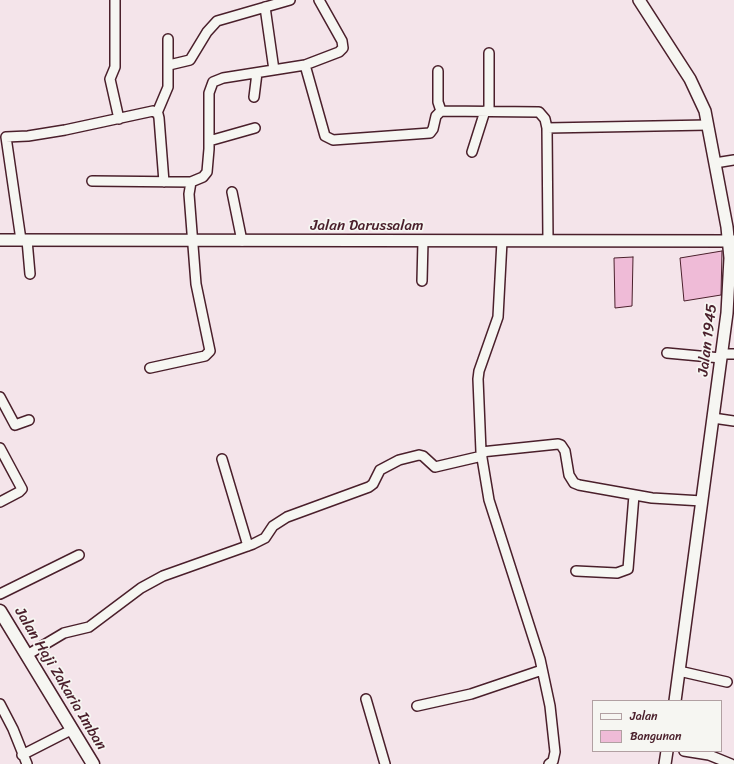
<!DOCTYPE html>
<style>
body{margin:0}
#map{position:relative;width:734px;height:764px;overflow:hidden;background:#f4e4ea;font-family:Sriracha,sans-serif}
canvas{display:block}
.legend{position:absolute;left:592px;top:700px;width:130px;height:52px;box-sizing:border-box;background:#f6f6f2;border:1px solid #b1a0a2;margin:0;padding:5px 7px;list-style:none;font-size:12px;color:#4a1f2b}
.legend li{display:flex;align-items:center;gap:8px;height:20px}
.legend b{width:20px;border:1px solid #b1a0a2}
</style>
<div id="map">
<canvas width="734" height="764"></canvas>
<ul class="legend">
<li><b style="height:5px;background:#f6f6f2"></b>Jalan</li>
<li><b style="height:11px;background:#efbbd7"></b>Bangunan</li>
</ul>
</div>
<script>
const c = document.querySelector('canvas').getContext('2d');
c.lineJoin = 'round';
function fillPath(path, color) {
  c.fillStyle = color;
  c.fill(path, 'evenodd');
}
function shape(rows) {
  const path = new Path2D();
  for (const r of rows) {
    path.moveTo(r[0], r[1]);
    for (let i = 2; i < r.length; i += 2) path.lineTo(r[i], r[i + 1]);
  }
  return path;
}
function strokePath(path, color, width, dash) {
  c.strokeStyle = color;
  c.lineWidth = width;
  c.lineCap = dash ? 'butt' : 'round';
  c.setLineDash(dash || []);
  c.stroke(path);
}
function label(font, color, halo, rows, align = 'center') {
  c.font = font + ' Sriracha,sans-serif';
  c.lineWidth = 3.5;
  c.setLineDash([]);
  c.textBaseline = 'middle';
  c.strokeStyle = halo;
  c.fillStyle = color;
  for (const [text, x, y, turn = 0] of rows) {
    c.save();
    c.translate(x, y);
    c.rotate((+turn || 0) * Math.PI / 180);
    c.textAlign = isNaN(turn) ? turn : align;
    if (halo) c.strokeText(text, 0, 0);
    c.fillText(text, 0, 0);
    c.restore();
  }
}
const building = shape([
 [722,251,721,295,684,301,680,258,722,251],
 [633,257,632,306,615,308,614,258,633,257]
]);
const minor = shape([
 [115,0,115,67,110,79,119,119],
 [265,7,274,70],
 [169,65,190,60,207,32,217,21,290,0],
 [305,65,339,52,343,48,342,41,319,0],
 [438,71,438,102,441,111],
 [254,97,257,73],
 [489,111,489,53],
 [157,113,168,87,168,39],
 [209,141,255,128],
 [472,152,485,111],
 [715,163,734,160],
 [92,181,191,182],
 [232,192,242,241],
 [21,240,6,137,28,136,65,130,153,111,158,114,159,118,164,182],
 [27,240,30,274],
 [548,240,547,128,708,125],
 [502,241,498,317,479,371,478,379,481,452,489,500,540,659,550,706,555,752,553,761,549,764],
 [422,281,423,241],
 [667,353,721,358],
 [721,354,734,354],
 [150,368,205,356,210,351,196,284,189,194,191,182,203,177,207,172,209,149,209,93,213,82,223,78,305,65,325,136,333,140,430,133,433,129,436,116,441,111,539,112,545,119,547,128],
 [0,397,15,425,29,420],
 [713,418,734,421],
 [0,448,22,489,19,492,0,502],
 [481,452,558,444,561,445,565,451,569,475,574,483,579,485,652,498,702,501],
 [222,459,248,546],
 [576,571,617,573,628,569,634,495],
 [0,594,79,555],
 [27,655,64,633,89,627,141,588,163,576,253,544,265,538,273,526,287,517,369,487,373,484,380,470,399,460,419,455,423,456,435,467,482,456],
 [679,671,727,682],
 [366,699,385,764],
 [0,704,13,729,27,764],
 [417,706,471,694,542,670],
 [684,751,709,755,731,764],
 [22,755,71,730]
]);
const tertiary = shape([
 [639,0,690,79,705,111,727,227,730,258,727,313,675,701],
 [0,240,734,241],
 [665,764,667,751]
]);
const secondary = shape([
 [0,611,93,764]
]);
const streetNames = [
 ["Jalan Darussalam",367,226],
 ["Jalan 1945",708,340,-83],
 ["Jalan Haji Zakaria Imban",60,679,59]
];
fillPath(building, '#efbbd7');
strokePath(building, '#4a1f2b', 1);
strokePath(minor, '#4a1f2b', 12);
strokePath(tertiary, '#4a1f2b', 14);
strokePath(secondary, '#4a1f2b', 15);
strokePath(minor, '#f6f6f2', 9);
strokePath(tertiary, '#f6f6f2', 11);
strokePath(secondary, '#f6f6f2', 12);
label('15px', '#4a1f2b', '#f6f6f2', streetNames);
</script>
